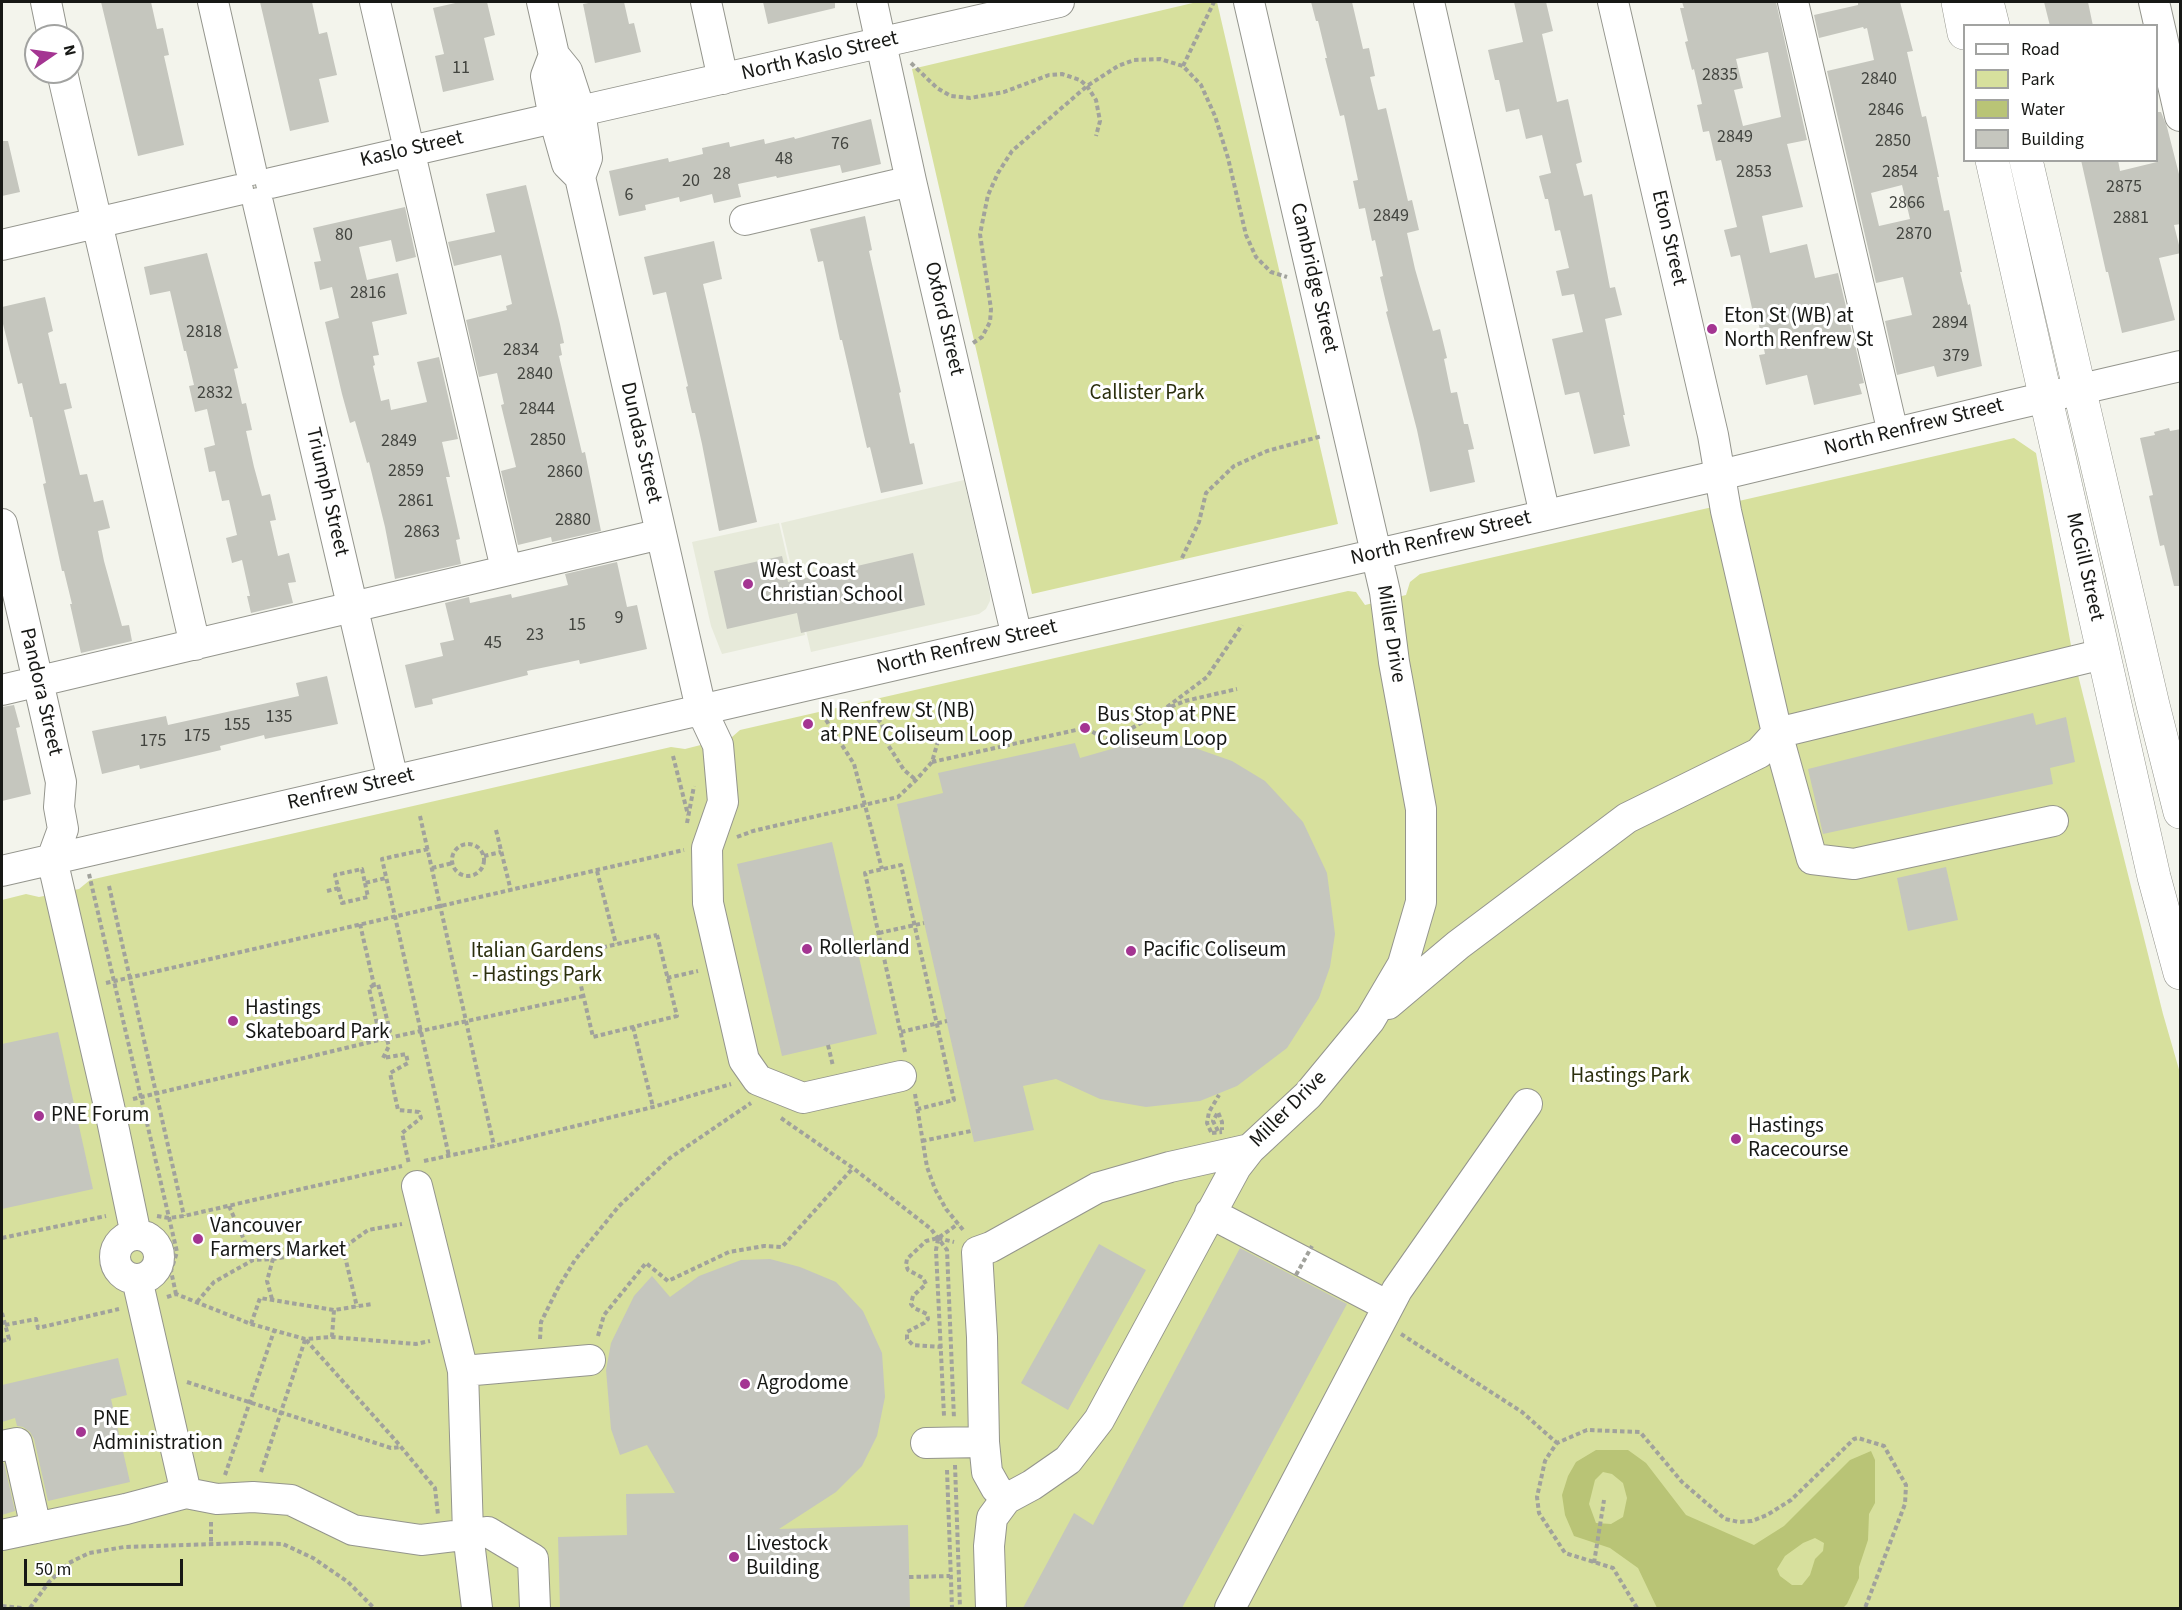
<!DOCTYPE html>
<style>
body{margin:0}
#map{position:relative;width:2182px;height:1610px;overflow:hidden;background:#f3f4ec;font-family:"Source Sans 3",sans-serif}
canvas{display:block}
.frame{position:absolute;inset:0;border:3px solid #171815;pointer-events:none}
.legend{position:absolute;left:1963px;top:24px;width:195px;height:138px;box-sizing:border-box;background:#fff;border:2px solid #a2a3a1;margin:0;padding:8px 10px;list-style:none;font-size:18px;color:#171815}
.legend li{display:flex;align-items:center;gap:12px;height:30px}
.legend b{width:30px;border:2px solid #a2a3a1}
.north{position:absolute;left:24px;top:24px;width:60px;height:60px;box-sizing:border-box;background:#fff;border:2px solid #a2a3a1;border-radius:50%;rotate:77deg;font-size:16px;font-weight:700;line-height:24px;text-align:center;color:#171815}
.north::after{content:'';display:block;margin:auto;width:21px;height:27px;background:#a43592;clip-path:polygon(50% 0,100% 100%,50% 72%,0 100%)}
.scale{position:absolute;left:24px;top:1559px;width:159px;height:27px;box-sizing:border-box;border:3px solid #171815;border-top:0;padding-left:8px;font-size:18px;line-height:21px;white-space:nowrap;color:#171815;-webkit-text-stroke:4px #fff;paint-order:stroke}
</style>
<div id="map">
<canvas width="2182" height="1610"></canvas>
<div class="frame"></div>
<ul class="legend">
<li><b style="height:8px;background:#fff"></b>Road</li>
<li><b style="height:16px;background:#d7e09d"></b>Park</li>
<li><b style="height:16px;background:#b9c476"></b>Water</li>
<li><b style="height:16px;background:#c5c6be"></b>Building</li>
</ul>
<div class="north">N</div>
<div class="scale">50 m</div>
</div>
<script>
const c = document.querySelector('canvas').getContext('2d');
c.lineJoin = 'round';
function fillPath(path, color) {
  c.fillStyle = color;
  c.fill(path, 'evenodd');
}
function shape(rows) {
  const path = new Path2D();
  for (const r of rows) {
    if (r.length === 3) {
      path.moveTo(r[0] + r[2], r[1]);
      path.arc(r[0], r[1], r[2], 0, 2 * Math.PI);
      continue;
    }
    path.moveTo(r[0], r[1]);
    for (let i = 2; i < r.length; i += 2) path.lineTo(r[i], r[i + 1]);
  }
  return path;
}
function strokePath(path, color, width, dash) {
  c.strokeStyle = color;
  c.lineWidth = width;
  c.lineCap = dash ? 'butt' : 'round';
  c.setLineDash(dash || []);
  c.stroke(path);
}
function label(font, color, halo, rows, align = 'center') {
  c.font = font + ' "Source Sans 3",sans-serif';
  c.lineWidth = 6;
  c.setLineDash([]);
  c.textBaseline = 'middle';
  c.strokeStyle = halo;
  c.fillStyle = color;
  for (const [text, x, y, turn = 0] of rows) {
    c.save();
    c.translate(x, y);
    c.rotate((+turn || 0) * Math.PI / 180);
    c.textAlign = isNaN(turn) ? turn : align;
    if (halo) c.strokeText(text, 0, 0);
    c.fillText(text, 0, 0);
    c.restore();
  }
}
const built = shape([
 [964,480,990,594,990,601,986,609,979,614,811,652,781,523],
 [779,523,805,635,722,654,711,626,692,542]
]);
const green = shape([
 [1197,2,1217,2,1338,524,1032,594,912,69],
 [2014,438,2036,453,2072,651,2163,1014,2180,1073,2180,1608,2,1608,2,900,26,894,39,897,79,889,90,880,107,876,671,747,685,749,732,737,740,730,1348,591,1356,592,1365,605,1406,595,1410,582,1420,574]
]);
const water = shape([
 [1596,1450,1628,1450,1646,1463,1686,1515,1754,1545,1784,1526,1850,1460,1871,1451,1875,1460,1875,1503,1869,1514,1868,1540,1859,1567,1859,1578,1847,1604,1843,1608,1657,1608,1638,1568,1610,1548,1574,1536,1565,1515,1562,1495,1568,1476,1576,1462],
 [1603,1472,1612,1474,1623,1483,1627,1498,1623,1517,1611,1524,1596,1523,1589,1504,1595,1480],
 [1815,1538,1824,1543,1823,1551,1815,1559,1810,1575,1802,1585,1792,1585,1780,1576,1777,1569,1785,1556,1803,1543]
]);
const building = shape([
 [101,2,151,2,157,29,163,28,169,55,164,56,184,145,138,156],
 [260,2,312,2,319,34,327,32,337,75,319,79,329,122,290,131],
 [460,2,487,2,495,35,484,38,494,80,443,92,435,56,444,54,433,8],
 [594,2,624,2,629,24,634,23,641,52,595,63,583,4],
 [763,2,835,2,835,8,768,24],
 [1311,2,1352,2,1363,49,1369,48,1375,76,1370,77,1378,110,1386,108,1408,201,1412,200,1419,230,1407,233,1415,269,1433,331,1440,329,1447,358,1444,359,1451,393,1457,392,1464,424,1468,424,1474,449,1468,450,1475,482,1430,492,1417,430,1386,312,1388,311,1380,277,1383,276,1375,240,1372,241,1365,208,1359,209,1353,181,1358,180,1344,115,1340,116,1325,58,1327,58,1318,21,1316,21],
 [1514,2,1546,2,1553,31,1542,34,1557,102,1568,99,1582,162,1576,164,1584,196,1592,194,1610,288,1615,287,1622,315,1605,319,1625,415,1623,415,1630,446,1594,454,1579,392,1565,395,1552,339,1583,332,1574,294,1562,296,1556,271,1569,268,1560,230,1555,231,1548,199,1545,199,1539,176,1551,173,1542,135,1526,139,1519,109,1506,112,1499,80,1495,80,1488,50,1523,42],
 [1682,2,1776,2,1807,140,1787,144,1803,207,1762,216,1770,253,1807,244,1815,278,1838,273,1864,383,1859,384,1862,394,1814,405,1807,375,1766,385,1759,355,1765,354,1757,316,1754,317,1740,255,1731,257,1724,230,1737,227,1721,160,1716,161,1709,131,1703,132,1697,105,1702,104,1694,69,1692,70,1685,42,1688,41,1680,8,1684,8],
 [1768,52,1781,117,1743,126,1734,90,1743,88,1736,59],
 [1858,2,1900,2,1913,51,1907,52,1922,117,1926,116,1939,177,1937,177,1944,211,1949,210,1962,272,1960,272,1968,305,1970,304,1982,366,1937,377,1934,366,1897,375,1885,321,1912,315,1903,277,1876,283,1827,71,1874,60,1867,28,1864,29,1863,27,1819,38,1814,15,1858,5],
 [1902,185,1910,219,1879,226,1871,193],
 [2044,2,2088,2,2093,26,2050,26],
 [2157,112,2161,112,2167,127,2181,182,2181,224,2174,225,2181,253,2159,258,2175,320,2122,333,2108,272,2106,272,2081,160,2118,160,2120,171,2157,162],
 [871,119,881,164,842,173,840,165,777,178,776,176,738,184,741,197,714,203,712,194,680,202,679,197,645,205,646,210,619,216,609,171,668,158,669,162,703,154,702,148,729,142,730,147,764,139,765,144,794,137,795,139],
 [2,141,8,141,20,192,2,196],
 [526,185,560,324,564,343,560,344,562,355,559,356,582,453,585,452,601,531,552,542,551,537,518,545,501,471,516,467,501,405,504,404,497,373,479,377,466,320,507,310,506,306,512,304,501,255,454,266,448,242,495,232,486,194],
 [405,207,416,257,396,262,391,240,359,247,367,280,398,273,407,314,372,322,379,355,373,356,375,365,373,366,381,401,389,399,391,410,427,402,417,362,439,357,458,439,442,442,450,477,446,477,460,539,456,540,461,564,395,579,385,527,369,462,367,463,355,421,350,423,342,394,325,322,339,318,332,287,320,290,314,262,321,261,313,228],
 [865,216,872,250,869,251,901,392,899,393,910,444,914,443,923,484,881,493,870,447,867,448,842,340,840,340,823,261,818,262,810,229],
 [714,241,722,279,703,284,757,522,719,531,702,444,695,413,692,413,686,387,688,386,666,292,653,295,644,257],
 [207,253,238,368,234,369,242,404,246,403,252,430,246,431,254,467,262,496,270,494,276,520,270,521,278,556,289,553,296,582,288,583,293,603,251,613,247,596,250,596,242,560,232,563,226,538,237,535,229,500,222,501,215,471,209,472,204,448,215,445,207,409,195,412,189,386,194,385,186,351,184,351,170,291,150,295,144,267],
 [45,297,53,331,48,333,60,384,66,383,72,408,64,410,80,475,87,474,94,502,103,500,110,528,98,531,104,561,122,626,129,625,132,641,81,653,70,604,72,604,64,571,62,571,43,484,46,483,32,417,30,417,22,383,18,384,2,320,2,307],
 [2169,428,2170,431,2181,429,2181,586,2174,586,2164,545,2160,546,2149,496,2153,495,2140,438,2155,435,2154,432],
 [913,553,925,605,801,633,797,613,727,629,714,571,782,556,788,582],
 [617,562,627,607,637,605,647,649,580,664,579,660,527,671,528,675,432,699,433,704,415,708,405,665,443,656,440,643,454,640,445,603,469,597,470,603,511,594,512,598,568,585,565,574],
 [327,676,338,724,265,739,264,735,220,746,221,750,140,769,139,765,102,774,92,731,166,716,168,725,299,696,296,683],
 [14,705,20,727,16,728,31,794,2,801,2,707],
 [2033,713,2036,725,2066,717,2075,762,2050,768,2053,784,1823,834,1808,769],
 [1075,743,1080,758,1129,744,1162,743,1195,748,1232,761,1265,781,1303,822,1327,873,1335,934,1330,967,1319,998,1287,1048,1237,1086,1200,1101,1146,1107,1100,1099,1056,1079,1023,1086,1034,1130,974,1142,897,804,943,793,938,773],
 [832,842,877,1034,782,1056,737,864],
 [1946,867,1958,920,1908,931,1897,878],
 [58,1032,93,1189,2,1209,2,1044],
 [1099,1244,1146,1270,1068,1410,1021,1383],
 [1240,1248,1347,1304,1182,1608,1023,1608,1074,1513,1093,1525],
 [770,1259,800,1267,836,1282,863,1311,882,1353,885,1397,877,1436,862,1466,836,1492,779,1529,908,1525,910,1608,560,1608,558,1537,627,1535,626,1494,675,1493,647,1445,620,1455,611,1429,606,1370,611,1343,634,1296,652,1276,670,1297,699,1276,741,1260],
 [118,1358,127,1395,111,1399,130,1482,48,1501,34,1439,30,1432,23,1427,17,1426,15,1418,2,1422,2,1385],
 [2,1463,4,1463,15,1511,2,1515]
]);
const path = shape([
 [911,63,937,88,951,96,970,98,1004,92,1049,75,1062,74,1080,80,1087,86,1096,100,1100,121,1096,136],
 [1183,66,1214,2],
 [973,343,982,337,990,322,991,309,980,234,988,195,998,173,1012,151,1087,86,1118,66,1134,60,1160,59,1183,66,1201,85,1215,116,1228,158,1246,235,1256,257,1271,272,1287,277],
 [1182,558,1199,522,1206,493,1234,466,1267,451,1322,436],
 [1167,707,1207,677,1242,625],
 [866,711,870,717,878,719,882,724,888,745,904,770,916,780],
 [826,720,854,764,882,869],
 [673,756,688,815],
 [932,762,1085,728,1110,741,1163,710,1185,701,1237,689],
 [420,816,494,1146],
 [687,823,694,786],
 [496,830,511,891],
 [737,837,753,831,898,797,916,780,932,762,938,741],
 [468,860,16],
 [428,849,382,859,449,1156],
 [484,856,501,852],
 [432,868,453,863],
 [597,871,616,944],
 [89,874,177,1252,171,1271,176,1294],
 [365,883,368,897,342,903,335,875,362,869,365,883,386,878],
 [109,886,184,1216],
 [327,891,339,888],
 [360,924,374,985,378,984,390,1031,385,1034,389,1046,383,1058,406,1054,408,1063,390,1073,398,1110,419,1112,421,1118,402,1133,409,1164],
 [879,933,924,923],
 [657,935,677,1016,593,1037,578,973,596,968,591,950,657,935],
 [667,978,698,971],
 [106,983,684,850],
 [374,985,369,988,379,1033,385,1034],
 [633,1027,653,1107],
 [901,1032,947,1021],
 [828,1045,833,1066],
 [905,1052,865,873,901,865,954,1100,918,1109],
 [915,1094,927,1167,935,1189,946,1209,964,1231],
 [133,1099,379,1040,583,996],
 [781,1118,853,1168,931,1229,947,1250,954,1419],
 [1218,1131,1213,1121,1218,1112,1222,1122,1222,1130],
 [1211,1132,1207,1123,1209,1112,1219,1095],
 [922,1141,971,1131],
 [424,1161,494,1146,653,1107,731,1084],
 [229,1206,253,1260],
 [157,1216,169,1218,184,1216,402,1166],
 [2,1238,106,1216],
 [938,1238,954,1242],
 [938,1239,936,1250,944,1416],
 [343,1248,357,1307],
 [167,1297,176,1294,251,1324,305,1339,332,1337,416,1344,430,1341],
 [272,1299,267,1281,273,1259],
 [197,1302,214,1282,253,1260,273,1259,343,1248,368,1230,402,1224],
 [2,1313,9,1339,2,1341],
 [251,1324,260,1298,334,1310,372,1304],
 [5,1325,36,1319,38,1328,119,1309],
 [1401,1334,1522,1412,1557,1443],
 [598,1336,604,1315,646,1263,668,1281,729,1252,764,1246,782,1247,853,1168],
 [332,1337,334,1310],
 [540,1339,541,1322,558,1288,575,1260,619,1206,670,1158,751,1103],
 [306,1340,396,1441,435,1488,438,1515],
 [942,1347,913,1345,907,1339,907,1332,924,1323,928,1319,927,1314,914,1308,911,1304,913,1296,926,1284,923,1278,908,1270,906,1265,907,1259,926,1241,938,1238,958,1224],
 [187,1382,391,1448,400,1447],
 [955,1465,960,1608],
 [947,1470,952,1608],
 [261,1472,305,1340],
 [225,1475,274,1331],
 [211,1522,211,1544],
 [1594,1563,1604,1500],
 [909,1577,950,1576],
 [2,1606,22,1608],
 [30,1608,49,1582,69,1563,89,1553,124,1547,247,1543,283,1544,313,1558,348,1582,374,1608],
 [1637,1608,1613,1568,1565,1553,1539,1513,1537,1497,1545,1461,1550,1453,1557,1443,1587,1430,1640,1432,1682,1482,1725,1519,1739,1522,1752,1521,1767,1515,1791,1500,1854,1439,1858,1438,1884,1446,1906,1485,1905,1504,1865,1608]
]);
const minor = shape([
 [46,2,53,36],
 [213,2,251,170],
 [375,2,506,569],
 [542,2,554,55,567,71,580,111,587,158,580,177],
 [706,2,723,79],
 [872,2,911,181,1017,637],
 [1429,2,1545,515],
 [1613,2,1713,435,1726,511,1777,733,1812,859,1854,864,2053,821],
 [1793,2,1893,433],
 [2154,2,2180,116],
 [554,55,546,76,554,118,567,164,580,177,701,709,718,745,723,802,707,848,708,903,744,1060,758,1080,803,1098,901,1076],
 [62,72,195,645],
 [580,111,1059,2],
 [271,183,554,118],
 [258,203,393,780],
 [745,220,911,181],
 [2,245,238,190],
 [2,524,61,782,59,807,63,829,52,859],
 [2,690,661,534],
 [52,859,109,1106,136,1235],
 [2,871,1720,475,2008,406,2180,366],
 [1388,1004,1458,945,1627,818,1759,753,1777,733,2103,654],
 [417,1186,463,1371],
 [1210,1213,1388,1306],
 [137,1257,22],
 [137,1279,186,1493],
 [984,1442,982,1337,977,1252,991,1247,1097,1188,1170,1167,1250,1149],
 [926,1443,984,1442,987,1472,996,1488,1006,1499],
 [2,1446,17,1443,36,1528],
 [2,1535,126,1509,186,1493,217,1499,253,1497,291,1500,353,1530,421,1540,488,1532,533,1559,535,1608],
 [477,1608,468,1533,463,1371,590,1360],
 [991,1608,989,1546,992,1518,1006,1499,1032,1485,1068,1460,1099,1420,1236,1167,1250,1149,1308,1095,1370,1020,1403,964,1421,902,1421,809,1394,662,1385,592,1249,2],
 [1230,1608,1397,1290,1527,1104]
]);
const major = shape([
 [1958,2,1964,33],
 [1987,2,1993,26],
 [1992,160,2154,877,2180,973],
 [2026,160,2153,705,2180,812]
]);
const pathBridge = shape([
 [1212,1133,1222,1132],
 [1296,1275,1312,1246]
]);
const markers = [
 [1712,329,6,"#a43592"],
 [748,584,6,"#a43592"],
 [808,724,6,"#a43592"],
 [1085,728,6,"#a43592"],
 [807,949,6,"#a43592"],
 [1131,951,6,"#a43592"],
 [233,1021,6,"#a43592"],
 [39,1116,6,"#a43592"],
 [1736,1139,6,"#a43592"],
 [198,1239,6,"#a43592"],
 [745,1384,6,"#a43592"],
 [81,1432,6,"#a43592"],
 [734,1557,6,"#a43592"]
];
const numberNames = [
 ["11",461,69],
 ["2835",1720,76],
 ["2840",1879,80],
 ["2846",1886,111],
 ["2849",1735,138],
 ["2850",1893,142],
 ["76",840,145],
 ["48",784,160],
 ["2853",1754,173],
 ["2854",1900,173],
 ["28",722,175],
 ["20",691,182],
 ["2875",2124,188],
 ["6",629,196],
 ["2866",1907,204],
 ["2849",1391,217],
 ["2881",2131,219],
 ["2870",1914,235],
 ["80",344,236],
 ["2816",368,294],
 ["2894",1950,324],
 ["2818",204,333],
 ["2834",521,351],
 ["379",1956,357],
 ["2840",535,375],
 ["2832",215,394],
 ["2844",537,410],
 ["2850",548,441],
 ["2849",399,442],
 ["2859",406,472],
 ["2860",565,473],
 ["2861",416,502],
 ["2880",573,521],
 ["2863",422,533],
 ["9",619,619],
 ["15",577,626],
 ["23",535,636],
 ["45",493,644],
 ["135",279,718],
 ["155",237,726],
 ["175",197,737],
 ["175",153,742]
];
const streetNames = [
 ["North Kaslo Street",820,57,-13],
 ["Kaslo Street",412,150,-13],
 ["Eton Street",1668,238,77],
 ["Cambridge Street",1313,278,77],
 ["Oxford Street",943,319,77],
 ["North Renfrew Street",1914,428,-14],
 ["Dundas Street",640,443,77],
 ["Triumph Street",326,492,77],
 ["North Renfrew Street",1441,539,-13],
 ["McGill Street",2084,567,77],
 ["Miller Drive",1390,634,81],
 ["North Renfrew Street",967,648,-13],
 ["Pandora Street",40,692,77],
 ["Renfrew Street",351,790,-13],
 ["Miller Drive",1289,1110,-45]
];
const poiNames = [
 ["Eton St (WB) at",1724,317],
 ["North Renfrew St",1724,341],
 ["West Coast",760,572],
 ["Christian School",760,596],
 ["N Renfrew St (NB)",820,712],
 ["at PNE Coliseum Loop",820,736],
 ["Bus Stop at PNE",1097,716],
 ["Coliseum Loop",1097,740],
 ["Rollerland",819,949],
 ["Pacific Coliseum",1143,951],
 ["Hastings",245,1009],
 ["Skateboard Park",245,1033],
 ["PNE Forum",51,1116],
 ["Hastings",1748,1127],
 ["Racecourse",1748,1151],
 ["Vancouver",210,1227],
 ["Farmers Market",210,1251],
 ["Agrodome",757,1384],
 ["PNE",93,1420],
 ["Administration",93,1444],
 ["Livestock",746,1545],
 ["Building",746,1569]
];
const parkNames = [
 ["Callister Park",1147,394],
 ["Italian Gardens",537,952],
 ["- Hastings Park",537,976],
 ["Hastings Park",1630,1077]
];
fillPath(built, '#e7eada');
fillPath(green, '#d7e09d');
fillPath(water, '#b9c476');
fillPath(building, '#c5c6be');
strokePath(minor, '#94958d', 32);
strokePath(major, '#94958d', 34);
strokePath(path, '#a1a29c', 4, [4.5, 3]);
strokePath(minor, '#fff', 30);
strokePath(major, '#fff', 33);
strokePath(pathBridge, '#a1a29c', 4, [4.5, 3]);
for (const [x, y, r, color] of markers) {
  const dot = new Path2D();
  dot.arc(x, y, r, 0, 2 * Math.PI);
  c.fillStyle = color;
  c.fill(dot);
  strokePath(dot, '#fff', 2);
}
label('18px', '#42443f', null, numberNames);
label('21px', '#171815', '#fff', streetNames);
label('21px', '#171815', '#fff', poiNames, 'left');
label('21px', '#2c300e', '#fff', parkNames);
</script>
